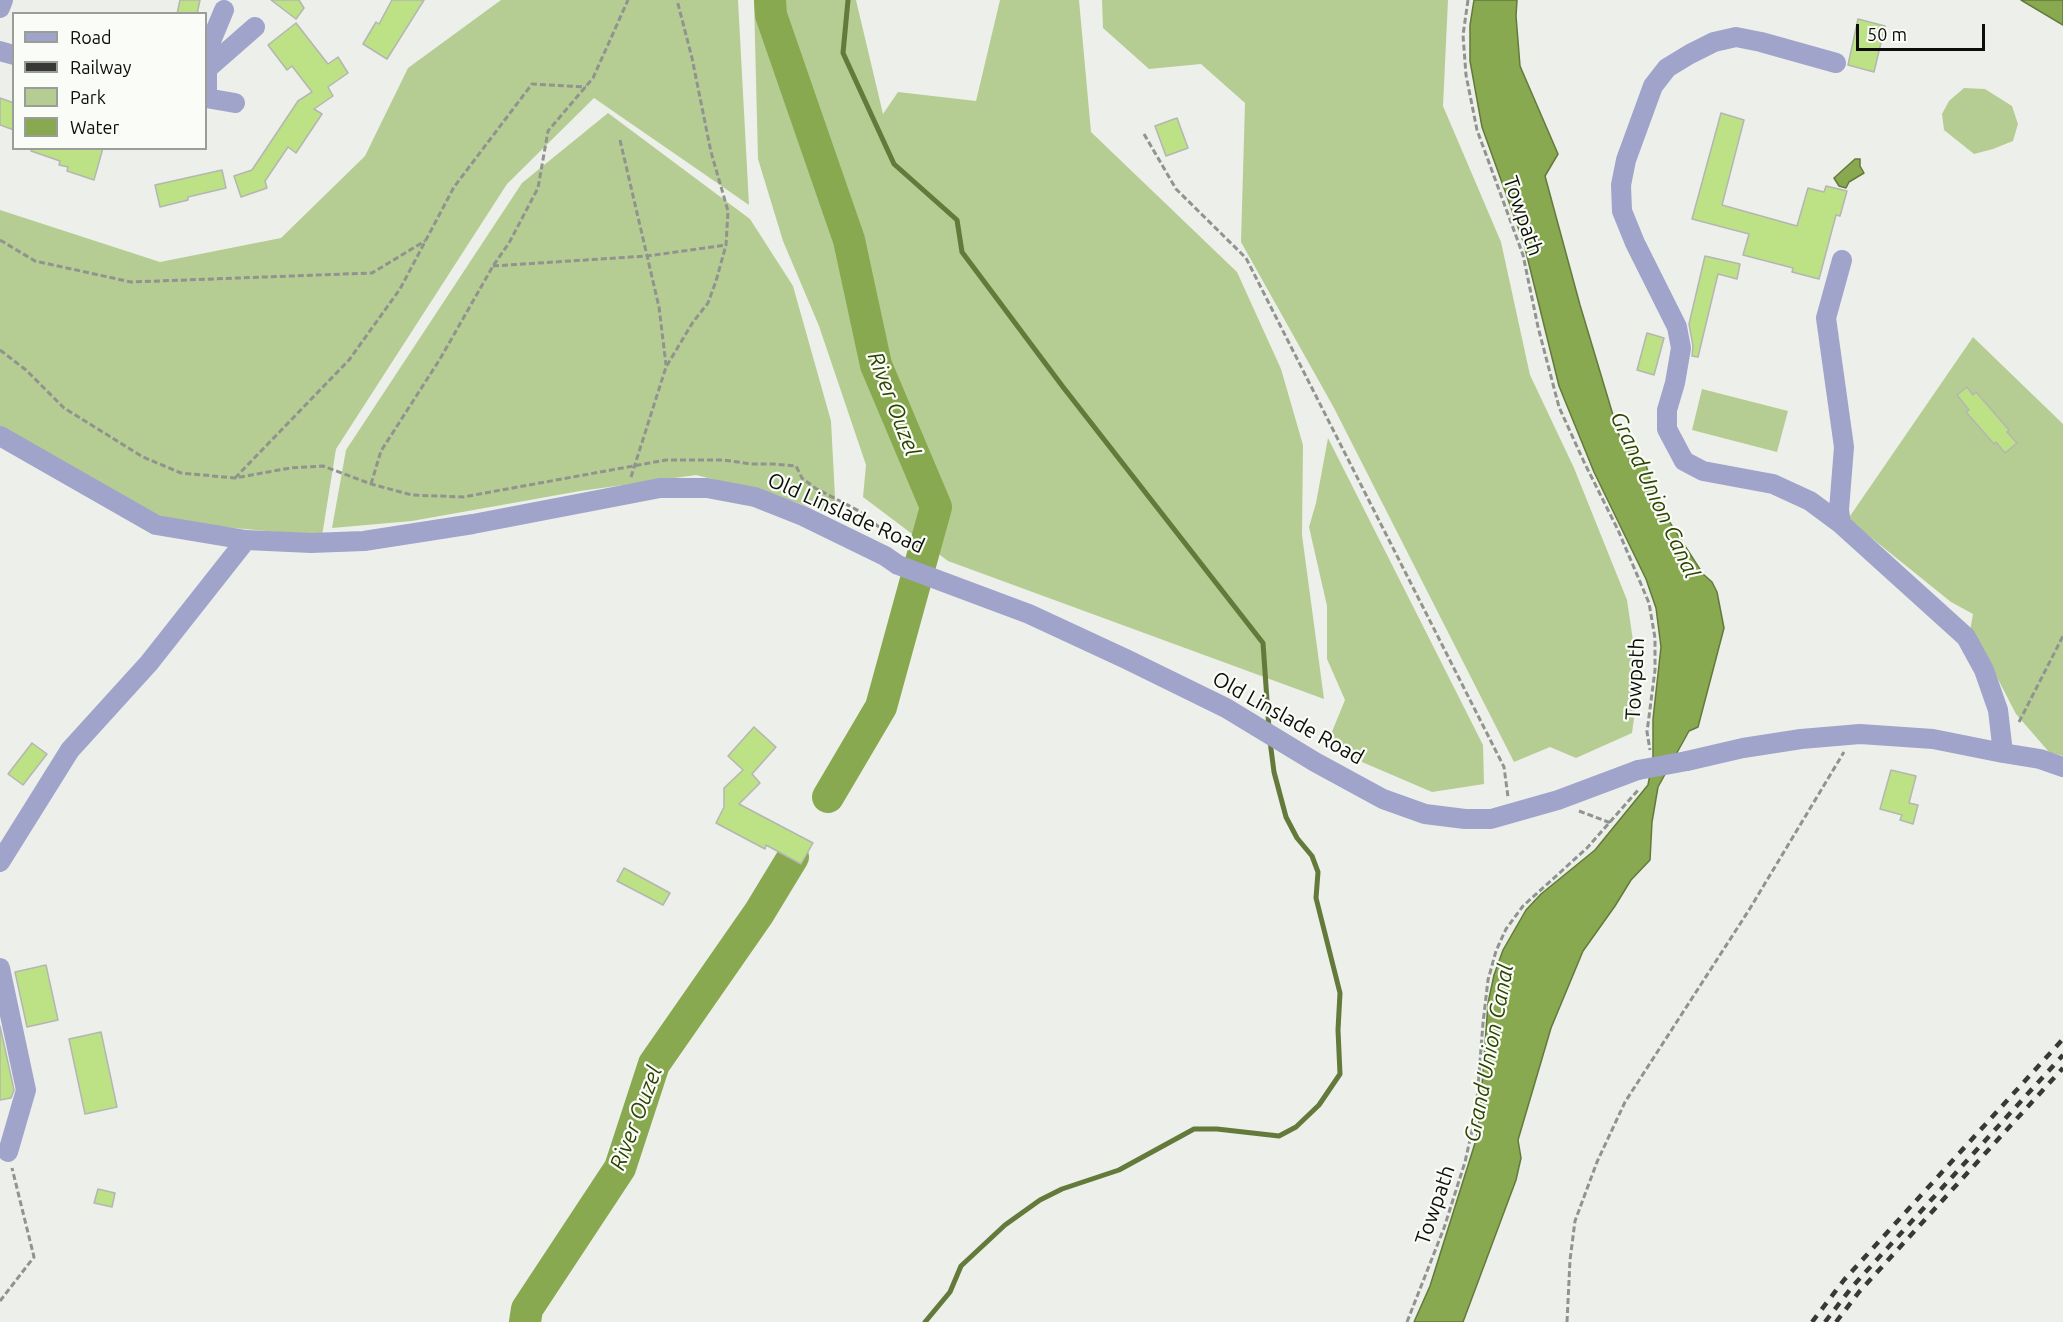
<!DOCTYPE html>
<style>
body{margin:0}
#map{position:relative;width:2063px;height:1322px;overflow:hidden;background:#edefea;font-family:Ubuntu,sans-serif}
canvas{display:block}
.legend{position:absolute;left:12px;top:12px;width:195px;height:138px;box-sizing:border-box;background:#fafdf7;border:2px solid #9b9d99;margin:0;padding:8px 10px;list-style:none;font-size:18px;color:#0d0e0c}
.legend li{display:flex;align-items:center;gap:12px;height:30px}
.legend b{width:30px;border:2px solid #9b9d99}
.scale{position:absolute;left:1856px;top:24px;width:129px;height:27px;box-sizing:border-box;border:3px solid #0d0e0c;border-top:0;padding-left:8px;font-size:18px;line-height:21px;white-space:nowrap;color:#0d0e0c;-webkit-text-stroke:4px #fafdf7;paint-order:stroke}
</style>
<div id="map">
<canvas width="2063" height="1322"></canvas>
<ul class="legend">
<li><b style="height:8px;background:#a0a3ca"></b>Road</li>
<li><b style="height:8px;background:#383937"></b>Railway</li>
<li><b style="height:16px;background:#b5cd93"></b>Park</li>
<li><b style="height:16px;background:#88a94f"></b>Water</li>
</ul>
<div class="scale">50 m</div>
</div>
<script>
const c = document.querySelector('canvas').getContext('2d');
c.lineJoin = 'round';
function fillPath(path, color) {
  c.fillStyle = color;
  c.fill(path, 'evenodd');
}
function shape(rows) {
  const path = new Path2D();
  for (const r of rows) {
    path.moveTo(r[0], r[1]);
    for (let i = 2; i < r.length; i += 2) path.lineTo(r[i], r[i + 1]);
  }
  return path;
}
function strokePath(path, color, width, dash) {
  c.strokeStyle = color;
  c.lineWidth = width;
  c.lineCap = dash ? 'butt' : 'round';
  c.setLineDash(dash || []);
  c.stroke(path);
}
function label(font, color, halo, rows, align = 'center') {
  c.font = font + ' Ubuntu,sans-serif';
  c.lineWidth = 4.5;
  c.setLineDash([]);
  c.textBaseline = 'middle';
  c.strokeStyle = halo;
  c.fillStyle = color;
  for (const [text, x, y, turn = 0] of rows) {
    c.save();
    c.translate(x, y);
    c.rotate((+turn || 0) * Math.PI / 180);
    c.textAlign = isNaN(turn) ? turn : align;
    if (halo) c.strokeText(text, 0, 0);
    c.fillText(text, 0, 0);
    c.restore();
  }
}
const green = shape([
 [501,0,738,0,749,205,594,98,507,184,336,449,322,536,157,521,0,432,0,210,160,262,281,238,365,156,408,68],
 [754,0,856,0,883,114,898,92,976,101,1000,0,1079,0,1091,132,1237,272,1281,369,1303,445,1302,535,1324,699,948,561,863,497,866,465,819,326,783,241,758,159],
 [1102,0,1448,0,1443,106,1501,242,1530,375,1574,468,1627,600,1639,681,1632,733,1576,758,1550,747,1514,762,1334,408,1241,242,1245,103,1201,64,1149,69,1103,28],
 [1964,88,1985,89,2012,106,2018,124,2013,141,1993,149,1974,154,1944,130,1942,114,1949,101],
 [608,113,750,219,793,286,831,421,836,516,768,493,696,475,580,491,412,521,332,528,346,450,522,183],
 [1973,337,2063,424,2063,756,2049,752,2016,714,1987,658,1970,631,1973,614,1951,602,1848,519],
 [1702,389,1788,411,1777,452,1692,430],
 [1328,438,1483,745,1484,784,1432,792,1348,756,1329,739,1345,700,1327,659,1327,606,1309,527,1316,503]
]);
const water = shape([
 [1474,0,1517,0,1516,16,1520,66,1558,154,1545,176,1580,305,1619,435,1636,452,1646,465,1658,504,1703,574,1712,582,1717,592,1724,628,1698,727,1689,731,1658,787,1652,822,1650,860,1631,880,1615,906,1583,951,1551,1028,1518,1140,1521,1158,1516,1180,1463,1322,1414,1322,1430,1286,1476,1140,1480,1113,1488,1003,1494,975,1503,950,1526,910,1541,894,1595,850,1648,785,1653,759,1653,719,1661,647,1656,608,1646,579,1594,472,1559,386,1524,244,1482,127,1470,61,1470,25,1474,0],
 [2021,0,2063,0,2063,25,2021,0],
 [1855,159,1860,159,1860,166,1864,173,1849,182,1846,188,1839,186,1834,178,1855,159]
]);
const stream = shape([
 [848,0,843,53,894,164,957,220,962,252,1063,387,1263,643,1269,729],
 [925,1322,950,1292,961,1266,1005,1225,1040,1200,1062,1189,1119,1170,1194,1129,1217,1129,1279,1136,1296,1127,1319,1105,1340,1074,1338,1030,1340,993,1316,898,1318,872,1312,856,1297,838,1286,817,1274,772,1270,741]
]);
const river = shape([
 [770,0,771,15,849,240,876,365,936,507,881,707,828,797],
 [525,1322,527,1309,620,1168,654,1064,759,913,793,857]
]);
const building = shape([
 [180,0,200,0,197,14,177,14,180,0],
 [271,0,299,0,304,8,296,19,271,0],
 [392,0,424,0,387,59,363,44,376,22,379,24,392,0],
 [1858,19,1885,26,1874,72,1848,65,1858,19],
 [296,23,328,64,338,57,348,73,328,87,333,96,314,109,322,114,296,153,288,147,265,181,267,188,241,197,234,176,252,170,298,101,312,92,292,66,287,70,268,45,296,23],
 [0,98,14,103,14,130,0,125,0,98],
 [1721,113,1744,120,1722,205,1797,226,1808,188,1824,192,1826,186,1847,191,1840,216,1836,215,1819,279,1792,272,1793,268,1743,255,1749,234,1692,219,1721,113],
 [1177,118,1188,148,1166,156,1155,126,1177,118],
 [32,148,103,148,94,180,67,171,68,167,59,165,60,161,31,151,32,148],
 [222,170,226,188,188,197,188,200,160,207,155,185,222,170],
 [1705,256,1740,264,1737,279,1718,274,1698,357,1692,356,1693,346,1689,324,1705,256],
 [1647,333,1664,338,1654,375,1637,370,1647,333],
 [1967,387,1973,395,1976,392,2009,430,2007,432,2017,443,2005,453,1996,442,1994,444,1966,412,1969,410,1957,395,1967,387],
 [754,727,776,747,752,774,760,783,739,804,813,843,801,864,766,845,765,849,716,823,724,807,724,788,743,770,728,756,754,727],
 [32,743,47,754,23,785,8,774,32,743],
 [1891,770,1916,776,1909,803,1918,805,1913,824,1900,820,1902,815,1880,809,1891,770],
 [624,868,670,893,663,905,617,881,624,868],
 [46,965,58,1020,27,1027,15,972,46,965],
 [0,1026,14,1090,11,1098,0,1100,0,1026],
 [101,1032,117,1107,85,1114,69,1039,101,1032],
 [98,1189,115,1193,112,1207,94,1203,98,1189]
]);
const path = shape([
 [1468,0,1463,35,1466,75,1477,130,1523,255,1538,327,1559,407,1584,462,1618,530,1649,603,1655,638,1655,670,1647,732,1650,750],
 [1144,134,1176,189,1246,258,1504,767,1508,797],
 [620,140,659,307,666,365],
 [0,240,35,261,131,282,372,273,425,241],
 [493,266,647,256,726,245],
 [0,350,26,370,64,408,143,457,181,473,235,478,290,468,323,466,371,484,412,495,463,497,666,460,724,460,751,464,774,464,796,466,802,478,815,488,859,511,894,539],
 [631,477,666,367,693,322,708,303,716,281,726,245,728,211,711,152,692,58,677,0],
 [235,478,349,360,400,289,454,187,532,84,586,87],
 [371,484,381,451,440,359,493,266,509,243,538,188,548,131,593,78,628,0],
 [2019,722,2063,636],
 [1579,811,1611,823],
 [0,1301,34,1257,12,1168],
 [1407,1322,1444,1228,1465,1162,1476,1113,1483,1023,1488,980,1496,951,1506,929,1523,906,1587,848,1638,790],
 [1567,1322,1570,1260,1575,1221,1597,1162,1625,1102,1749,910,1844,752]
]);
const minor = shape([
 [0,8,3,0],
 [0,51,14,55],
 [1836,63,1761,42,1736,37,1714,42,1690,54,1667,68,1653,86,1626,160,1621,185,1622,211,1635,243,1677,327,1681,348,1675,383,1667,410,1667,429,1684,461,1703,471,1773,484,1810,501,1841,524],
 [207,69,255,27],
 [207,97,207,51,224,10],
 [206,98,235,103],
 [1842,260,1826,318,1844,447,1839,510,1841,524,1966,637,1984,670,1998,710,2003,753],
 [0,436,156,525,246,540,311,543,364,541,473,524,660,488,707,488,755,497,803,516,885,556,898,565,1029,614,1126,659,1226,708,1315,762,1383,799,1425,814,1465,819,1491,819,1558,800,1638,770],
 [1687,761,1743,748,1801,739,1860,734,1933,739,2003,753,2040,759,2063,767],
 [0,862,70,750,149,663,246,540],
 [0,968,26,1090,8,1152]
]);
const rail = shape([
 [1812,1322,1844,1280,2063,1039],
 [1825,1322,1852,1287,2063,1055],
 [1836,1322,1859,1292,2063,1068]
]);
const minorBridge = shape([
 [1638,770,1687,761]
]);
const streetNames = [
 ["Towpath",1523,216,71],
 ["Old Linslade Road",846,513,24],
 ["Towpath",1635,679,-87],
 ["Old Linslade Road",1288,718,29],
 ["Towpath",1435,1205,-71]
];
const waterNames = [
 ["River Ouzel",894,404,69],
 ["Grand Union Canal",1655,495,65],
 ["Grand Union Canal",1489,1053,-79],
 ["River Ouzel",636,1118,-69]
];
fillPath(green, '#b5cd93');
fillPath(water, '#88a94f');
strokePath(water, '#637a3b', 1.5);
strokePath(stream, '#637a3b', 5);
strokePath(river, '#88a94f', 32);
fillPath(building, '#bde185');
strokePath(building, '#b4b6b1', 1.5);
strokePath(path, '#91938f', 3, [6, 3]);
strokePath(minor, '#a0a3ca', 20);
strokePath(rail, '#383937', 4.5, [8, 8]);
strokePath(minorBridge, '#a0a3ca', 20);
label('21px', '#0d0e0c', '#fafdf7', streetNames);
label('italic 22px', '#2e4300', '#fafdf7', waterNames);
</script>
